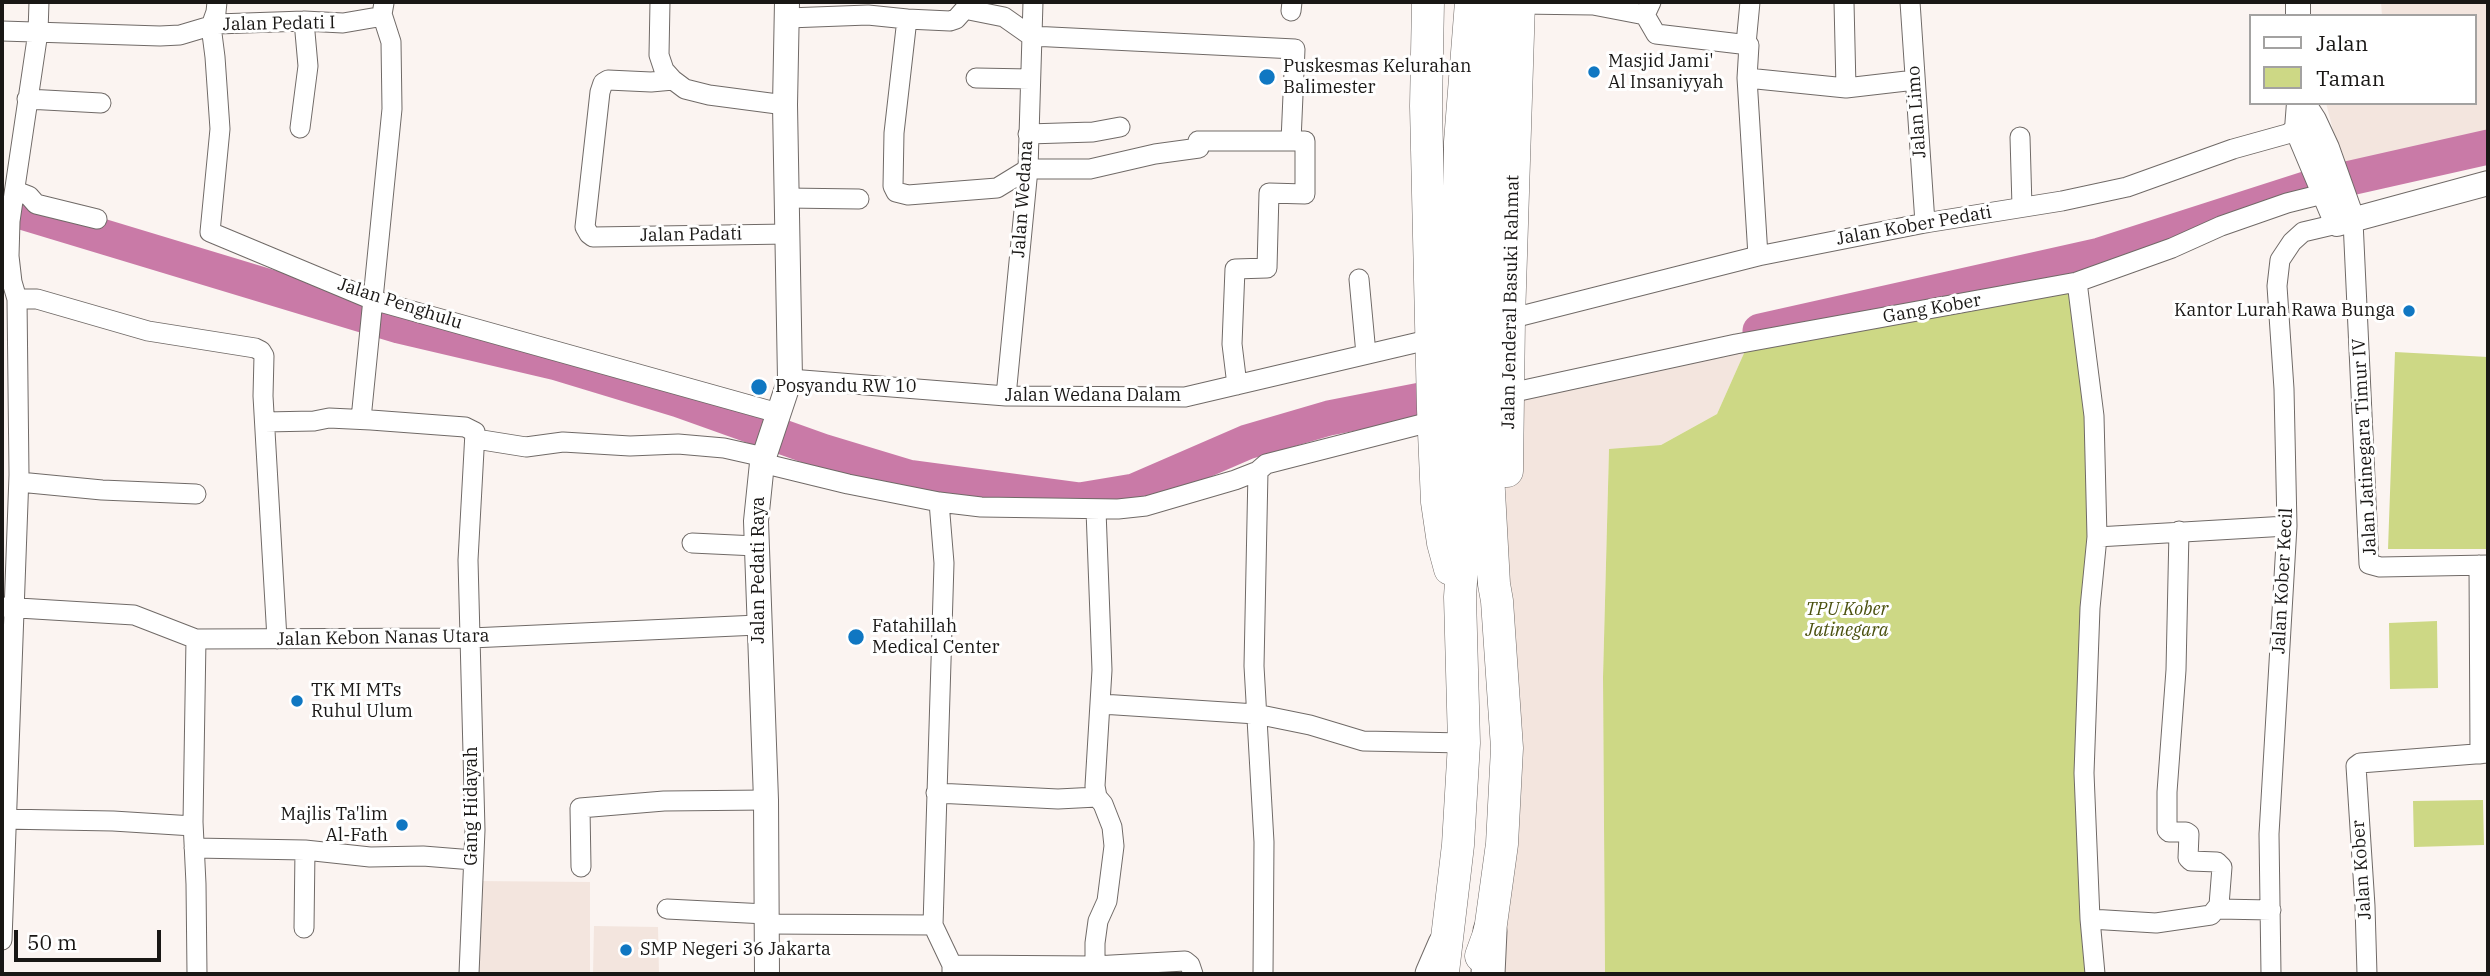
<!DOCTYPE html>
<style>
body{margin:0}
#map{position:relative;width:2490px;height:976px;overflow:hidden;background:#fbf4f1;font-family:"IBM Plex Serif",serif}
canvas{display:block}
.frame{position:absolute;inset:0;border:4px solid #191715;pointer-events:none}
.legend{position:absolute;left:2249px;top:14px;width:228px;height:91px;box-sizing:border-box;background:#fff;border:2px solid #a3a2a1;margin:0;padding:9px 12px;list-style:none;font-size:21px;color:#191715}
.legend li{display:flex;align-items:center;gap:14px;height:35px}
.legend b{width:35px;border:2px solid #a3a2a1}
.scale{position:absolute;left:14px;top:930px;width:147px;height:32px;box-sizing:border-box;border:4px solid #191715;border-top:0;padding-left:9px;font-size:21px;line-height:24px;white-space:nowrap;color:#191715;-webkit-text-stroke:5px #fff;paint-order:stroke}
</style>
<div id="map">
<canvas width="2490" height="976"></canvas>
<div class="frame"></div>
<ul class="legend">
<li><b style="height:9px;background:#fff"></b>Jalan</li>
<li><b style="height:19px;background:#cdd885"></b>Taman</li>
</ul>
<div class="scale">50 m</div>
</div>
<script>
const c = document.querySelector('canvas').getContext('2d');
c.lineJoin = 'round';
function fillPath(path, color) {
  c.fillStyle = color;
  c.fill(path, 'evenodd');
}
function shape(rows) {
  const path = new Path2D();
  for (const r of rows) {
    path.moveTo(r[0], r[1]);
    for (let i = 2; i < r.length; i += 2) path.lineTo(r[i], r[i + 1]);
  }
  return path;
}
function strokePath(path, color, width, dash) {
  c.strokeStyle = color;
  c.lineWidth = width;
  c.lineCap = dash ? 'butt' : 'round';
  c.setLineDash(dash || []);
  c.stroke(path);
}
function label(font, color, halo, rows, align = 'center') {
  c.font = font + ' "IBM Plex Serif",serif';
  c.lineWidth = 6;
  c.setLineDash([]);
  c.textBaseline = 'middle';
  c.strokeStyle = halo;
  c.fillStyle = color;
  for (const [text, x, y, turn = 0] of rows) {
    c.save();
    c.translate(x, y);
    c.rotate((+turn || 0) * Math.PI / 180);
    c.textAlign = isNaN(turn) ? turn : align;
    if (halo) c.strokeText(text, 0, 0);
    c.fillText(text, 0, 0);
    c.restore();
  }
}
const built = shape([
 [2381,2,2488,2,2488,133,2343,169,2326,103,2474,103,2474,16,2382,16],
 [1749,342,1717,414,1661,445,1609,450,1603,677,1605,974,1487,974,1510,393],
 [476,881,590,882,590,974,476,974],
 [594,926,658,927,659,974,593,974]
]);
const green = shape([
 [2077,282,2094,416,2090,608,2095,974,1605,974,1603,677,1609,449,1661,445,1717,414,1749,342],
 [2395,352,2488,357,2488,549,2388,549],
 [2437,621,2438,688,2390,689,2389,623],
 [2483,800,2484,845,2414,847,2413,801]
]);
const river = shape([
 [2,206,399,326,557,363,679,400,822,451,908,477,1080,500,1134,491,1247,442,1329,418,1462,392],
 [1760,331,2100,255,2315,186,2488,147]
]);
const minor = shape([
 [217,2,216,12,211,26,215,57,220,129,210,232,373,300,778,413],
 [660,2,659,55,664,70,673,80,685,89,709,95,785,105],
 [1651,2,1645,15,1656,34,1749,45,1747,78,1758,256],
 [1844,2,1846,88],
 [1910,2,1925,223],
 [1519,4,1593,5,1645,15],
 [1291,11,1292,2],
 [788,18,868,15,907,19,894,133,893,186,896,192,908,195,997,188,1028,169,1090,169,1155,154,1199,148,1198,141,1291,141],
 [907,19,950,21,956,19,964,10,969,10,1004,17,1031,36,1295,49,1291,141,1305,141,1305,194,1269,193,1267,268,1235,269,1232,344,1237,385],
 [2,31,160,36,180,35,217,24,304,21,343,23,378,17,382,14,384,3],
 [1746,44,1750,2],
 [976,78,1030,79],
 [1747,78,1846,88,1915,80],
 [673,80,651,82,608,80,603,83,600,92,585,227,589,234,593,237,788,234],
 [27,99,101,103],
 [300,128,308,66,304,21],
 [1028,134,1093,132,1120,127],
 [2020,137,2022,207],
 [16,191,29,196,36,204,97,219],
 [787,198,859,199],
 [2353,221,2369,564,2380,567,2488,565],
 [1359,279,1366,354],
 [2077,282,2094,416,2097,537,2090,608,2084,773,2090,919,2095,974],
 [17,299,37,299,148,331,255,348,261,351,264,356,263,396,277,639],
 [1509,319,1758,256,1925,223,2062,201,2127,187,2233,149,2287,134,2308,123],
 [790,379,1006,396,1185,397,1432,339],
 [1510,393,1736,344,2077,282,2172,248,2221,226,2287,203,2335,191],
 [1006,396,1028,169,1033,2],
 [361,419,392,109,391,42,382,14],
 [265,422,314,421,329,418,371,420,465,427,475,432,468,560,475,830,469,974],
 [476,439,526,447,563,442,630,446,678,444,724,448,764,457],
 [762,463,848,484,939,502,981,507,1118,509,1146,506,1235,480,1258,471,1266,464,1434,421],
 [1258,471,1254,666,1264,842,1263,974],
 [19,482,102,490,196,494],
 [939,502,944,563,933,925,952,965,952,974],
 [2097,537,2287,526],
 [692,543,756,546],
 [2479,565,2480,754],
 [2,607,134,615,196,639,471,638,758,625],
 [196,639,193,822,196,884,197,974],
 [1101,704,1256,714,1310,725,1363,741,1464,743],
 [936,793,1058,799,1097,797],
 [2,819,113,821,193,826],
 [194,848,305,850,370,857,423,856,473,860],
 [581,867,580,808,664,801,766,800],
 [667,909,766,914],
 [2218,909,2271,910],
 [2090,919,2156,923,2211,915,2219,905,2222,867,2217,862,2191,861,2188,858,2189,834,2186,832,2169,832,2167,830,2167,792,2176,670,2179,531],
 [767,924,933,925],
 [304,928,305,850],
 [2,940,19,475,17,299,12,282,9,256,10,221,38,32,39,2],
 [952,965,1094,966,1185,961,1190,965,1193,974],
 [1095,974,1095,943,1098,921,1107,901,1114,846,1112,827,1103,804,1097,797,1095,786,1102,670,1096,510],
 [2271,974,2269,834,2287,526,2284,389,2277,286,2280,260,2292,242,2303,232,2337,224],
 [2367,974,2365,906,2356,766,2360,763,2488,753]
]);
const tertiary = shape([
 [2298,2,2298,16],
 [2299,103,2297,129,2337,224,2488,183],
 [2303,103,2314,120,2327,148,2353,221],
 [767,974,766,800,756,521,762,463,790,379,785,105,787,2]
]);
const primary = shape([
 [1428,2,1426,106,1433,409,1437,502,1443,543,1450,569],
 [1507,471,1509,319,1519,2],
 [1481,956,1490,931,1502,844,1507,748,1497,601,1494,584,1486,436,1485,146,1494,2],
 [1443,972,1458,845,1464,743,1460,597,1463,551,1459,414,1460,142,1471,2]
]);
const trunk = shape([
 [1432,974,1445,944],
 [1488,974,1490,931]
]);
const markers = [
 [1594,72,7,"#1077c2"],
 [1267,77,9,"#1077c2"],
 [2409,311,7,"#1077c2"],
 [759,387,9,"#1077c2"],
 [856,637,9,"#1077c2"],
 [297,701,7,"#1077c2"],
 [402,825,7,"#1077c2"],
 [626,950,7,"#1077c2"]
];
const streetNames = [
 ["Jalan Pedati I",279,24,-1],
 ["Jalan Limo",1917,112,-94],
 ["Jalan Wedana",1023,199,-86],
 ["Jalan Kober Pedati",1914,226,-10],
 ["Jalan Padati",691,235,-1],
 ["Jalan Jenderal Basuki Rahmat",1511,302,-89],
 ["Jalan Penghulu",400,304,18],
 ["Gang Kober",1932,309,-10],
 ["Jalan Wedana Dalam",1093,396],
 ["Jalan Jatinegara Timur IV",2365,447,-93],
 ["Jalan Pedati Raya",759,570,-90],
 ["Jalan Kober Kecil",2283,581,-87],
 ["Jalan Kebon Nanas Utara",383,638,-1],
 ["Gang Hidayah",472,806,-90],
 ["Jalan Kober",2362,870,-94]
];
const poiNames = [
 ["Masjid Jami'",1608,62],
 ["Al Insaniyyah",1608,83],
 ["Puskesmas Kelurahan",1283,67],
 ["Balimester",1283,88],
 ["Kantor Lurah Rawa Bunga",2395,311,"right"],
 ["Posyandu RW 10",775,387],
 ["Fatahillah",872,627],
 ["Medical Center",872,648],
 ["TK MI MTs",311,691],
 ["Ruhul Ulum",311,712],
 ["Majlis Ta'lim",388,815,"right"],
 ["Al-Fath",388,836,"right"],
 ["SMP Negeri 36 Jakarta",640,950]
];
const parkNames = [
 ["TPU Kober",1847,610],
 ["Jatinegara",1847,631]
];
fillPath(built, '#f3e5de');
fillPath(green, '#cdd885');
strokePath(river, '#c97aa7', 35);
strokePath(minor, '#706a67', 21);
strokePath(tertiary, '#706a67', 26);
strokePath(primary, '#706a67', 33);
strokePath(trunk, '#706a67', 35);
strokePath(minor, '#fff', 19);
strokePath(tertiary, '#fff', 24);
strokePath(primary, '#fff', 32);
strokePath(trunk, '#fff', 33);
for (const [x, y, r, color] of markers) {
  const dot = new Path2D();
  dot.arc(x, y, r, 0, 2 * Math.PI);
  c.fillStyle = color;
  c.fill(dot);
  strokePath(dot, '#fff', 2.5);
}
label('18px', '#191715', '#fff', streetNames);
label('18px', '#191715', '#fff', poiNames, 'left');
label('italic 18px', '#4a500e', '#fff', parkNames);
</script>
